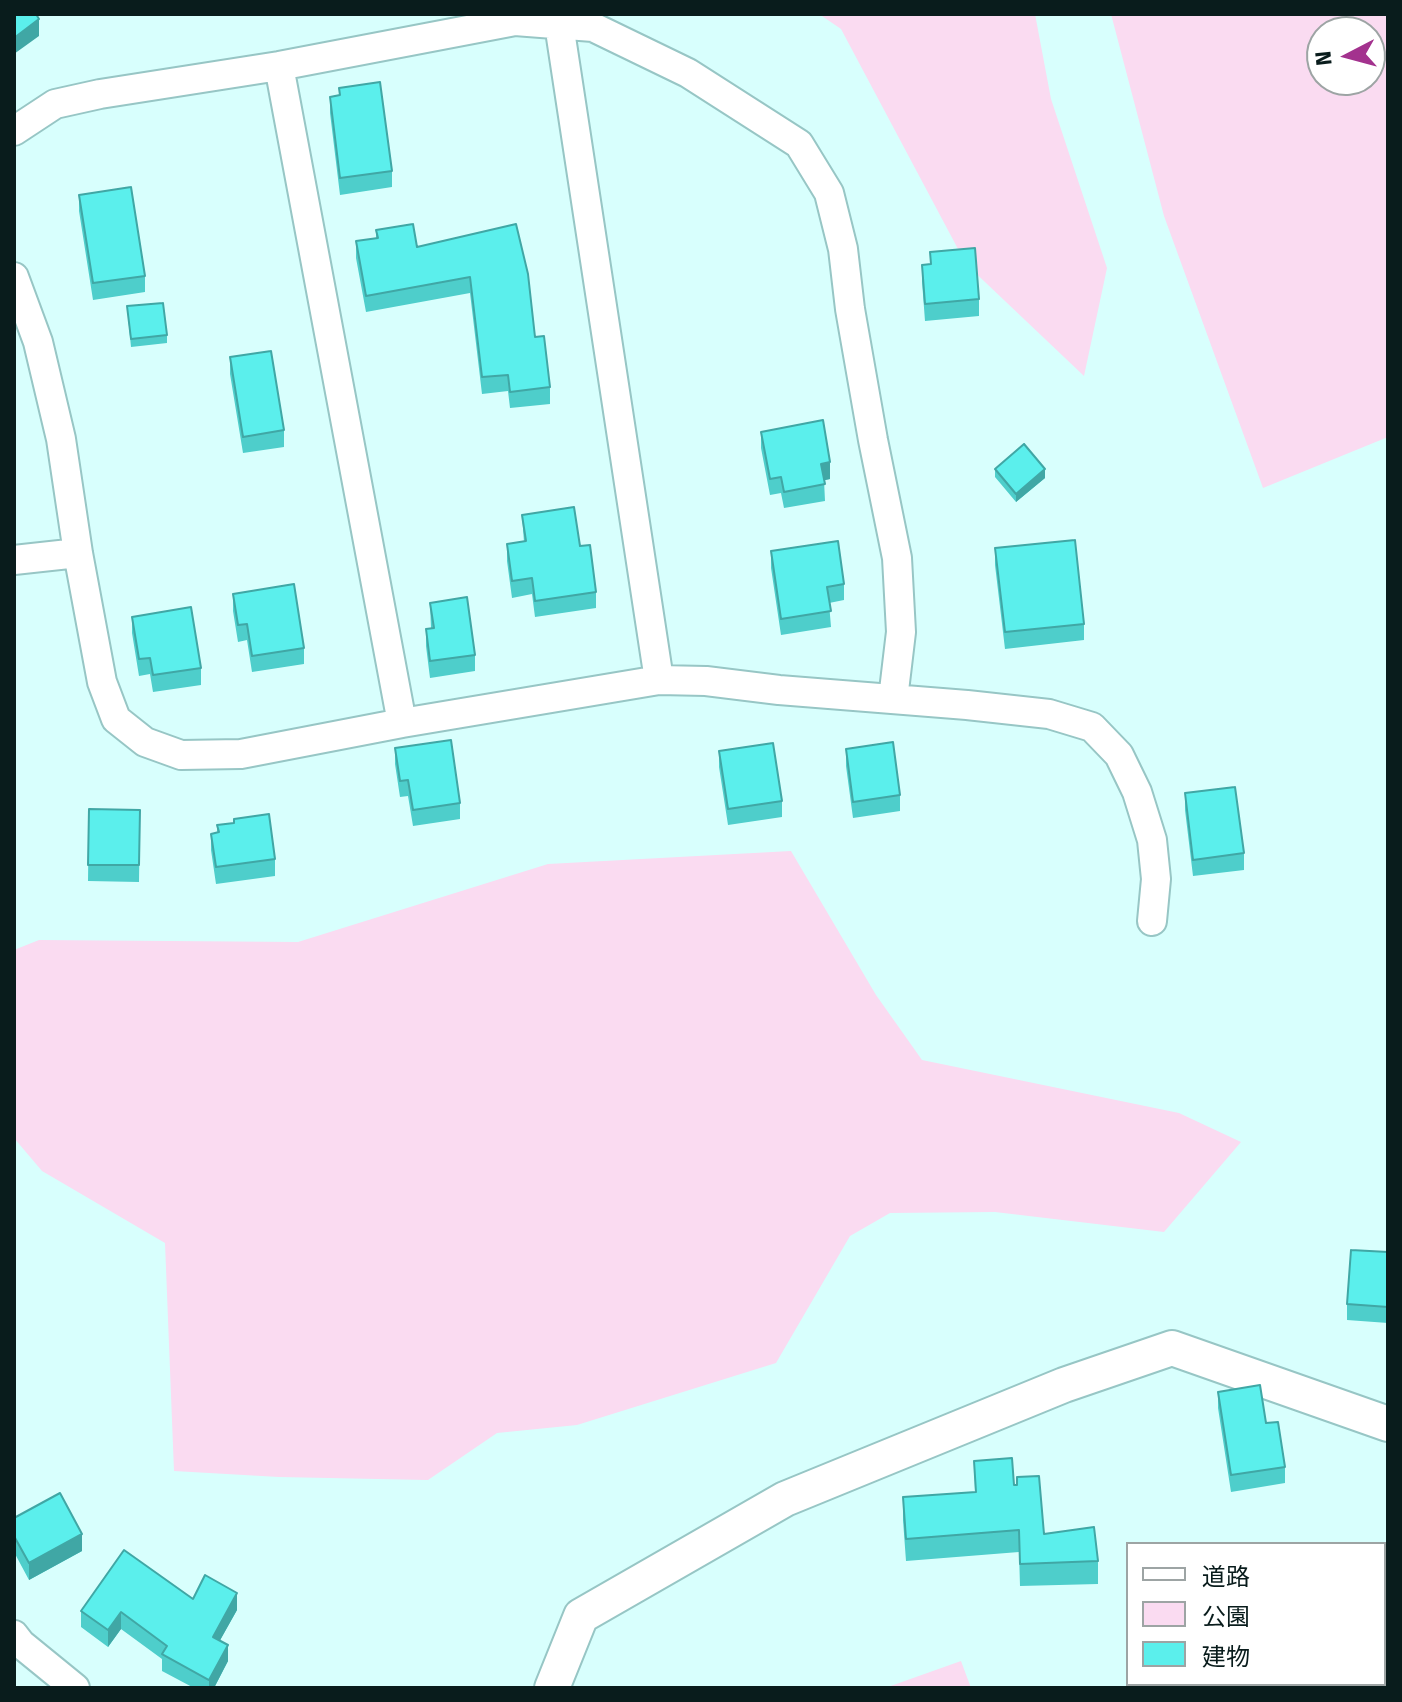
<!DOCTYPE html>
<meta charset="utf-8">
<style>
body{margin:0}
#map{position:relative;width:1402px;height:1702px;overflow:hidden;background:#d8fffd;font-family:"Fira Sans","Noto Sans JP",sans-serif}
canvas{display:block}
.frame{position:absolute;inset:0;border:16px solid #091c1c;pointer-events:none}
.legend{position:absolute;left:1126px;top:1542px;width:260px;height:144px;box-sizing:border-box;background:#fff;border:2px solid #9da4a4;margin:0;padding:10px 14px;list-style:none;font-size:24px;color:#091c1c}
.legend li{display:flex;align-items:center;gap:16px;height:40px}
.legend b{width:40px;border:2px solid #9da4a4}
.north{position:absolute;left:1306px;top:16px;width:80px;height:80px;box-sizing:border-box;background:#fff;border:2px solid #9da4a4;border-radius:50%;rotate:264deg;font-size:22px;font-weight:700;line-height:32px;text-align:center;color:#091c1c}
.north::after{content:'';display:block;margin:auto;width:28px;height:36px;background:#a3328e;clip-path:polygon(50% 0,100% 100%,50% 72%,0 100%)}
</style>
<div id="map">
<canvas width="1402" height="1702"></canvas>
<div class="frame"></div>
<ul class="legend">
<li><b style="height:10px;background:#fff"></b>道路</li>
<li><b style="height:22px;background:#fadbf1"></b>公園</li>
<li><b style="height:22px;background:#5befec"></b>建物</li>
</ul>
<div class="north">N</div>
</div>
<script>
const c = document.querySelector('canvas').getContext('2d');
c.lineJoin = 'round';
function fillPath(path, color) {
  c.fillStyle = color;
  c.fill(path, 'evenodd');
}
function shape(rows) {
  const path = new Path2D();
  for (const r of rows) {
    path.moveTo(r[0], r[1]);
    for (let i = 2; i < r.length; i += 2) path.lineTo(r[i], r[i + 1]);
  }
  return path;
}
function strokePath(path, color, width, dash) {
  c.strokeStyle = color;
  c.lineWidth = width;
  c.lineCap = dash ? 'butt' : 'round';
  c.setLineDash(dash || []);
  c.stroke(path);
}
const green = shape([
 [819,14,1035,14,1051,99,1107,268,1084,376,966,264,841,29],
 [1111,14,1388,14,1388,437,1263,488,1164,216],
 [1322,32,1370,32,1370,80,1322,80],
 [791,851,876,995,922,1060,1179,1113,1241,1142,1164,1232,995,1212,890,1213,850,1236,776,1363,577,1425,497,1433,428,1480,279,1477,174,1471,165,1243,42,1171,14,1138,14,950,39,940,298,942,548,864],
 [961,1661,971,1688,885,1688]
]);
const minor = shape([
 [559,24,659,680],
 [279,66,402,723],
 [14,131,55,104,100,94,279,66,515,21,593,27,688,73,799,144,829,193,843,249,850,309,873,440,897,558,901,632,893,699],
 [14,277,38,342,61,439,78,553,102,682,116,719,145,742,181,755,241,754,402,723,659,680,706,681,779,690,967,705,1049,714,1092,727,1119,755,1137,792,1152,840,1156,879,1152,921],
 [14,560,78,553],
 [14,1635,21,1644,75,1688]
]);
const tertiary = shape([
 [552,1688,581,1616,785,1499,1064,1385,1172,1348,1388,1424]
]);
const wall = shape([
 [339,88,392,171,392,187,340,195,330,113,330,97,339,95],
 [79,195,145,276,145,292,93,300,79,211],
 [516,224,535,337,550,387,550,404,510,408,508,391,482,394,470,293,366,312,356,258,356,241,376,238,376,230,417,247],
 [930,252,979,299,979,316,925,321,922,281,922,265,930,264],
 [127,306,167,335,167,343,131,347],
 [230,357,284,430,284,447,243,453,230,374],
 [761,432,830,479,824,480,825,501,784,508,781,493,770,495,761,448],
 [995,469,1045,478,1016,502,995,477],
 [522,515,580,546,596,592,596,608,535,617,532,594,512,598,507,561,507,544,524,542],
 [995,548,1084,624,1084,640,1005,649,995,565],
 [771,551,844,584,844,600,829,603,831,627,781,635,771,568],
 [233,594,304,648,304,664,252,672,247,640,238,642,233,611],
 [430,603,475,655,475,671,430,678,426,646,426,629,431,628],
 [132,617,201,668,201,685,153,692,150,674,139,676,132,633],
 [395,748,460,803,460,819,413,826,408,796,400,797,395,764],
 [846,749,900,795,900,811,853,818,846,766],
 [719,751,782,801,782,817,728,825,719,767],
 [1185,793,1244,853,1244,870,1193,876,1185,810],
 [89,809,140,810,139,882,88,881],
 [217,825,275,859,275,876,216,884,211,850,211,834,217,833],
 [1388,1252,1388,1323,1347,1320,1347,1304],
 [1218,1392,1266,1423,1285,1467,1285,1483,1231,1492,1218,1408],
 [974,1461,1014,1485,1044,1534,1098,1561,1098,1584,1020,1586,1019,1552,906,1561,903,1520,903,1497,975,1492],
 [14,1518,82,1551,29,1580,14,1552],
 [193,1599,237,1610,220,1640,228,1661,214,1688,194,1688,162,1671,162,1659,121,1629,108,1647,81,1627,81,1611]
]);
const shadedWall = shape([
 [39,19,39,36,14,54,14,38],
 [830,462,830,479,821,481,821,464],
 [1045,469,1045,478,1016,502,1016,494],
 [82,1534,82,1551,29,1580,29,1563],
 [237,1593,237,1610,213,1653,213,1637],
 [121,1612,121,1629,108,1647,108,1630],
 [228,1645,228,1661,214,1688,209,1688,209,1680]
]);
const building = shape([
 [14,14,36,14,39,19,14,38,14,14],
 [380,82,392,171,340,178,330,97,340,95,339,88,380,82],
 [131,187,145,276,93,283,79,195,131,187],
 [413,224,417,247,516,224,528,274,535,337,544,336,550,387,510,392,508,375,482,377,470,277,366,296,356,241,378,238,376,230,413,224],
 [975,248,979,299,925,304,922,265,931,264,930,252,975,248],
 [163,303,167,335,131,339,127,306,163,303],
 [271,351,284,430,243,437,230,357,271,351],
 [823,420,830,462,821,464,825,484,784,492,781,477,770,479,761,432,823,420],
 [1024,444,1045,469,1016,494,995,469,1024,444],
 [574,507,580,546,590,545,596,592,535,601,532,578,512,581,507,544,526,541,522,515,574,507],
 [1075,540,1084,624,1005,632,995,548,1075,540],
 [838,541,844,584,827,587,831,611,781,619,771,551,838,541],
 [294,584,304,648,252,656,247,624,238,625,233,594,294,584],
 [467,597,475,655,430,661,426,629,434,628,430,603,467,597],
 [191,607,201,668,153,675,150,658,139,659,132,617,191,607],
 [451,740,460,803,413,810,408,780,400,781,395,748,451,740],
 [893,742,900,795,853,802,846,749,893,742],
 [773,743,782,801,728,809,719,751,773,743],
 [1235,787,1244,853,1193,860,1185,793,1235,787],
 [89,809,140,810,139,865,88,865,89,809],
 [269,814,275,859,216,867,211,834,219,832,217,825,234,823,234,819,269,814],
 [1351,1250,1388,1252,1388,1307,1347,1304,1351,1250],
 [1260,1385,1266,1423,1278,1422,1285,1467,1231,1475,1218,1392,1260,1385],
 [1012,1458,1014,1485,1017,1485,1017,1477,1039,1476,1044,1534,1094,1527,1098,1561,1020,1564,1019,1530,906,1539,903,1497,976,1492,974,1461,1012,1458],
 [60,1493,82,1534,29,1563,14,1536,14,1518,60,1493],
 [124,1550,193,1599,205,1575,237,1593,213,1637,228,1645,209,1680,162,1654,167,1646,121,1612,108,1630,81,1611,124,1550],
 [1157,1684,1173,1684,1174,1688,1145,1688,1157,1684],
 [1254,1684,1331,1684,1331,1687,1255,1688,1254,1684]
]);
fillPath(green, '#fadbf1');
strokePath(minor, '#97c6c5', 32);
strokePath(tertiary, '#97c6c5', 38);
strokePath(minor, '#fff', 28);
strokePath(tertiary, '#fff', 34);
fillPath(wall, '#4ececb');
fillPath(shadedWall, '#40a7a5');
fillPath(building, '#5befec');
strokePath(building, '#40a7a5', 2);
</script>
